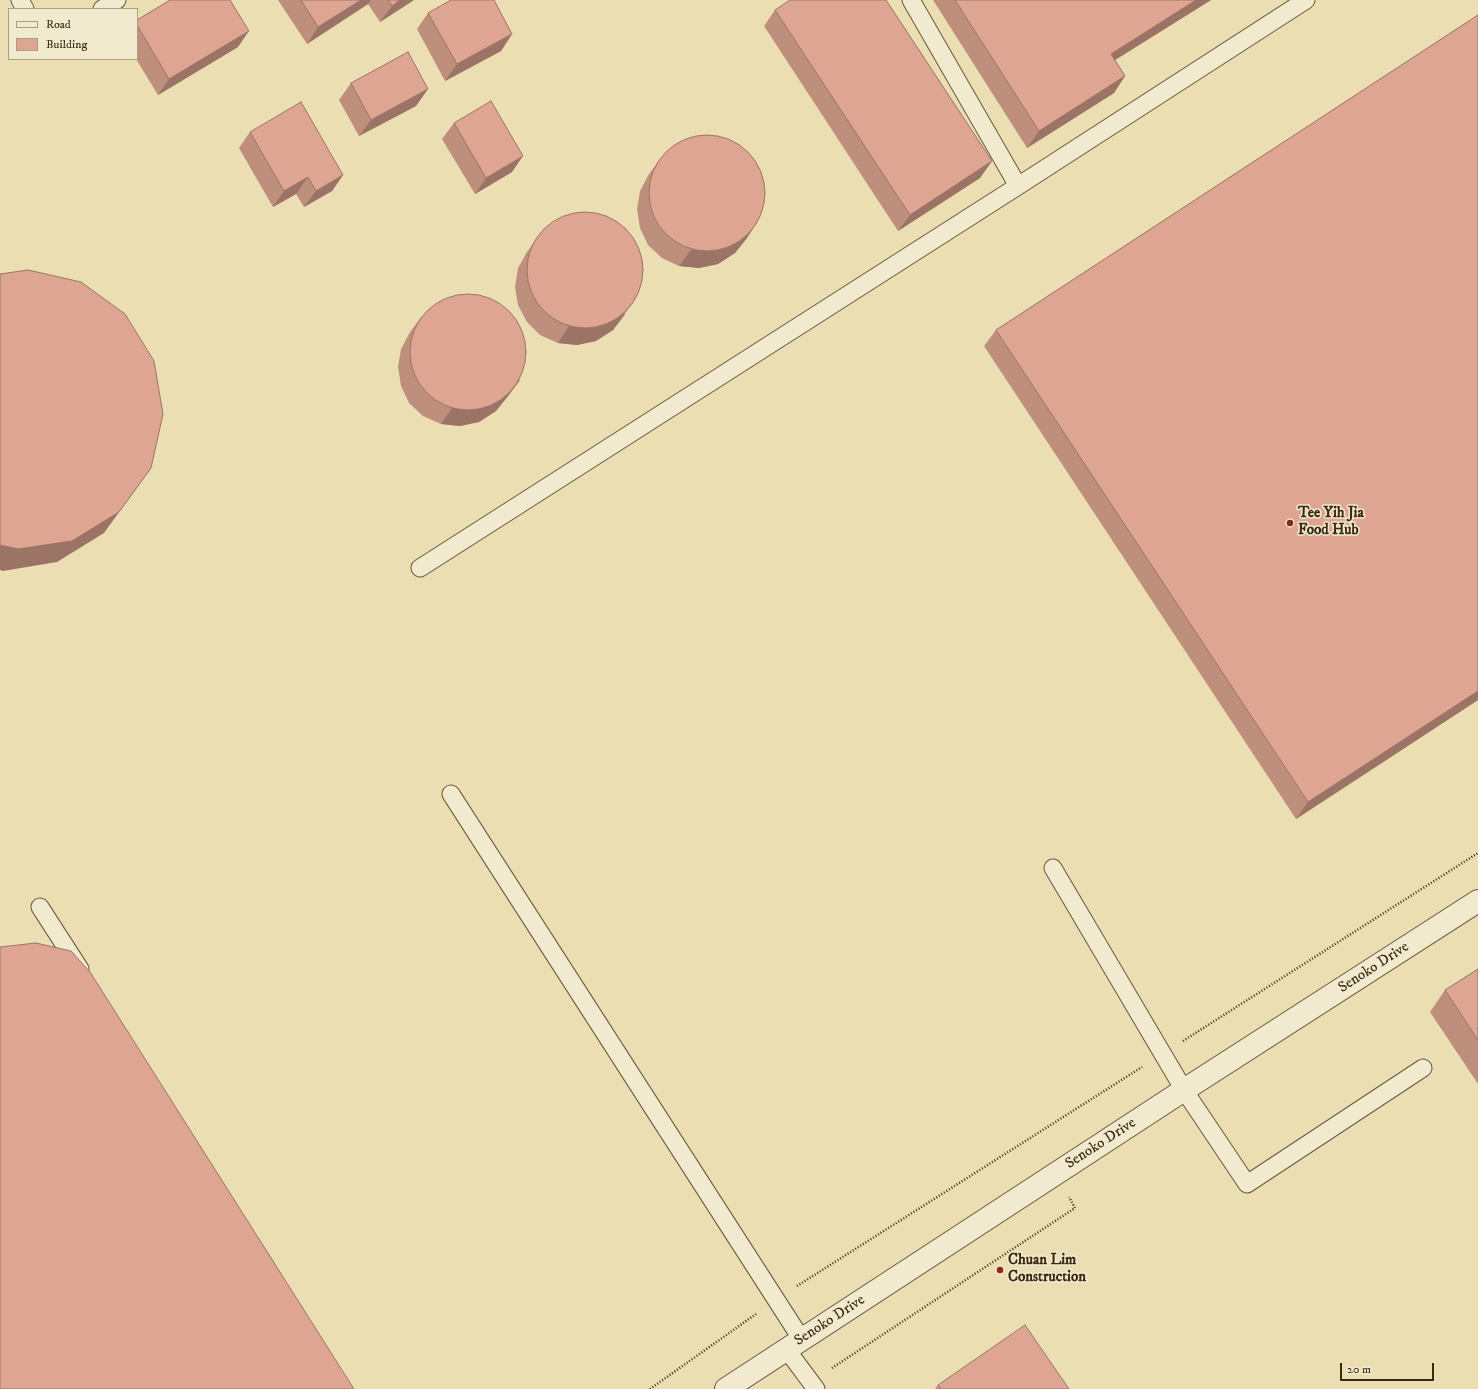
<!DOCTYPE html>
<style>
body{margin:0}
#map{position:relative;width:1478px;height:1389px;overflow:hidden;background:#ebdeb3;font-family:"IM FELL DW Pica",serif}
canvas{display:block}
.legend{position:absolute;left:8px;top:8px;width:130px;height:52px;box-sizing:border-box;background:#f2eace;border:1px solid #a99d83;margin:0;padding:5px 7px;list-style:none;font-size:12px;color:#3c2a13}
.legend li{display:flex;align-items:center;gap:8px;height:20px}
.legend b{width:20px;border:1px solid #a99d83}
.scale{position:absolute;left:1340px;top:1363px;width:94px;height:18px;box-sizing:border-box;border:2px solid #3c2a13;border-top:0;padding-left:5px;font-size:12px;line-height:14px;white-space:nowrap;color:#3c2a13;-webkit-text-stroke:3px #f2eace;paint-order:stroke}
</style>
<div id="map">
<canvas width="1478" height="1389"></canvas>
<ul class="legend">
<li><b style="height:5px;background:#f2eace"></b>Road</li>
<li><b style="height:11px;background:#dea692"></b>Building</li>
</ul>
<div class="scale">20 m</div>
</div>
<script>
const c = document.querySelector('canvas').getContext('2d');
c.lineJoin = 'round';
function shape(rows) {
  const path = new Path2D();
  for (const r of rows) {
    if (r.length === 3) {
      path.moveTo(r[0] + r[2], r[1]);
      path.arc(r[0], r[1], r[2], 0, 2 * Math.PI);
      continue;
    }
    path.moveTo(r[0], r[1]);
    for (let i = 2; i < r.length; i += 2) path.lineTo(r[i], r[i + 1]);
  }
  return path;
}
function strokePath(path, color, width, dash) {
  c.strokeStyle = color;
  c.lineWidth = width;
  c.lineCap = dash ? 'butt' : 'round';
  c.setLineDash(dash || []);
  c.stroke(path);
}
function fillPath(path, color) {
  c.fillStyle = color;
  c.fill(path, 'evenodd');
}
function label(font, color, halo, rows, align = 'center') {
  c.font = font + ' "IM FELL DW Pica",serif';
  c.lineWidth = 3;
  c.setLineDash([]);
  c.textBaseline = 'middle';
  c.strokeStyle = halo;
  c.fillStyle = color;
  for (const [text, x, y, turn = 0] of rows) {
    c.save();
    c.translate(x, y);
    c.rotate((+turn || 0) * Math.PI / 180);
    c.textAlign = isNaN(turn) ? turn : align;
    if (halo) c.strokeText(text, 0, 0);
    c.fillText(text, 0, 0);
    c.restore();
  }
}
const path = shape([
 [1183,1041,1478,853],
 [797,1286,1142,1067],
 [832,1368,1075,1208,1069,1197],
 [650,1389,756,1314]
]);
const service = shape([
 [20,0,25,9],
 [911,0,1018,186],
 [102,9,117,0],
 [420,568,1018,186,1306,0],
 [451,794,802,1340],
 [1053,868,1184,1090,1247,1184,1423,1068],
 [40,907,80,969],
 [787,1350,816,1389]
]);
const minor = shape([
 [726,1389,1184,1090,1478,901]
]);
const wall = shape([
 [278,0,414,0,380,22,368,4,307,44],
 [933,0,1211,0,1115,60,1125,76,1114,93,1027,148],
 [775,10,992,161,980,178,898,231,764,26],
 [428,13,512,34,501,51,445,81,417,29],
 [1478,15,1478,700,1296,819,984,346,996,330],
 [137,20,238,47,158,95,136,59,137,59],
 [351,83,428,89,416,106,359,136,339,100],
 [454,123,512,172,475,194,442,139],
 [250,132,343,175,332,191,304,207,296,194,273,207,239,148],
 [661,158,747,238,735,253,718,264,699,268,679,266,662,258,648,245,640,228,637,209,640,191,649,174],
 [539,235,625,315,613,330,596,341,577,345,558,343,540,335,527,322,518,305,515,287,518,268,527,252],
 [422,316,520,380,508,396,496,411,479,422,460,426,441,424,423,416,409,403,401,386,398,367,401,349,410,332],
 [1478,969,1478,1084,1430,1012,1445,990],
 [938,1385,1069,1389,935,1389]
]);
const shadedWall = shape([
 [361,0,371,0,368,4,307,44,318,27],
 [400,0,414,0,380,22,392,6],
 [1196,0,1211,0,1099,70,1111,54],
 [249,31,238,47,158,95,169,79],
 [512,34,501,51,445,81,457,64],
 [1125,76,1114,93,1027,148,1039,131],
 [428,89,416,106,359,136,371,120],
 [523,156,512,172,475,194,486,178],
 [992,161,980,178,898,231,910,215],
 [343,175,332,191,304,207,316,191],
 [308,177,296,194,273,207,284,191],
 [758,221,747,238,735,253,718,264,699,268,679,266,691,250],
 [636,298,613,330,596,341,577,345,558,343,569,326],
 [520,380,508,396,496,411,479,422,460,426,441,424,452,408],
 [151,468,104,533,57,562,3,571,0,570,0,545],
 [1478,691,1478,700,1296,819,1308,802]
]);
const building = shape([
 [170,0,230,0,249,31,169,79,137,25,137,20,170,0],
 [301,0,361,0,318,27,301,0],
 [388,0,400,0,392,6,388,0],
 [451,0,494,0,512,34,457,64,428,13,451,0],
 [790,0,886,0,992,161,910,215,775,10,790,0],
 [955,0,1196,0,1111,54,1125,76,1039,131,955,0],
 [1478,15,1478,691,1308,802,996,330,1478,15],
 [408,52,428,89,371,120,351,83,408,52],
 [491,101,523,156,486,178,454,123,491,101],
 [301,102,343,175,316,191,308,177,284,191,250,132,301,102],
 [707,193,58],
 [585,270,58],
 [28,270,81,282,125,314,154,361,163,414,151,468,119,512,72,541,18,549,0,545,0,274,28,270],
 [468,352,58],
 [36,943,71,951,90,972,354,1389,0,1389,0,947,36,943],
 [1478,969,1478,1040,1445,990,1478,969],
 [1025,1325,1069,1389,941,1389,938,1385,1025,1325]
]);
const markers = [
 [1290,523,4,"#8f2418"],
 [1000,1270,4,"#8f2418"]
];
const poiNames = [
 ["Tee Yih Jia",1298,514],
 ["Food Hub",1298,531],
 ["Chuan Lim",1008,1261],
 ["Construction",1008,1278]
];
const streetNames = [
 ["Senoko Drive",1374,968,-33],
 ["Senoko Drive",1101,1144,-33],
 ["Senoko Drive",830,1321,-33]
];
strokePath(service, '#68573b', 19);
strokePath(minor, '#68573b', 24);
strokePath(path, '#3c2a13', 2.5, [1, 2]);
strokePath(service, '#f2eace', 17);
strokePath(minor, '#f2eace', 22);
fillPath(wall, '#bf8f7e');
fillPath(shadedWall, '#9b7466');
fillPath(building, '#dea692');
strokePath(building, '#9b7466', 1);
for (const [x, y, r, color] of markers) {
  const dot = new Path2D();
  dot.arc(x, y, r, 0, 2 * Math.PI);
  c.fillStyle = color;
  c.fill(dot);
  strokePath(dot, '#f2eace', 1.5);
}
label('bold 15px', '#3c2a13', '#f2eace', poiNames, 'left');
label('15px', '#3c2a13', '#f2eace', streetNames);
</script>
